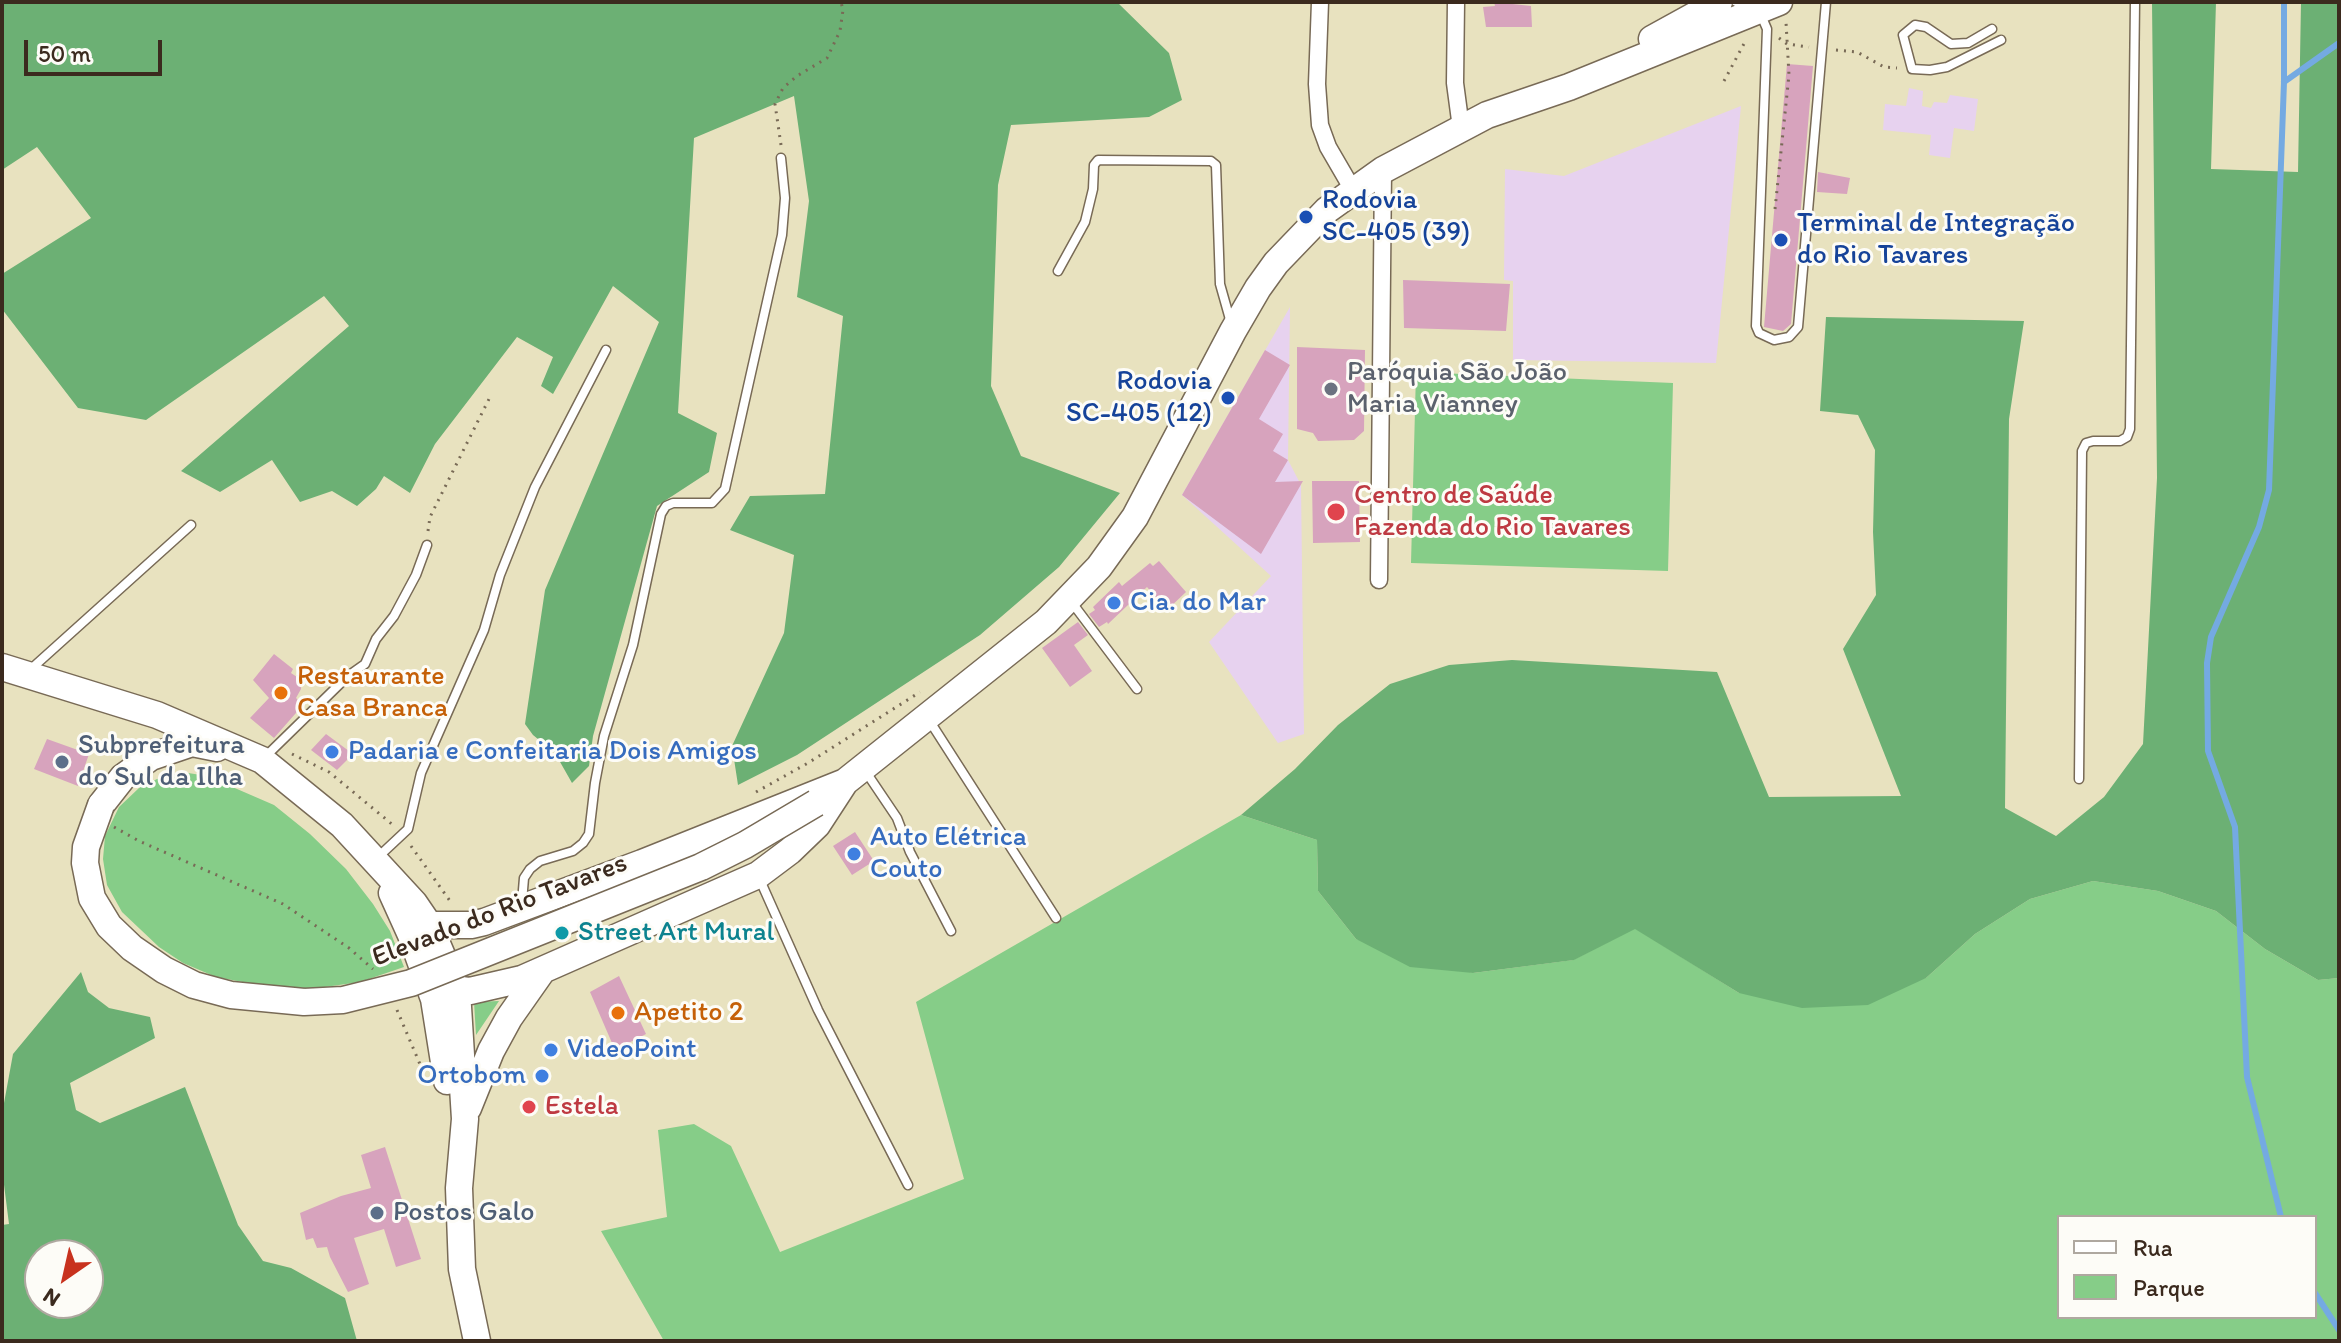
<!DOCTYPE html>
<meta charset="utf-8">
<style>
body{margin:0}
#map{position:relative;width:2341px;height:1343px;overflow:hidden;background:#e8e2bf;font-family:Itim,sans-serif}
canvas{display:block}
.frame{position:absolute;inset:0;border:4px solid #3b2a1e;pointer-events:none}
.legend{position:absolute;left:2057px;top:1215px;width:260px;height:104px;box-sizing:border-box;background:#fdfcf7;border:2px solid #afa8a0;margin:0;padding:10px 14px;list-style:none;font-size:24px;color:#3b2a1e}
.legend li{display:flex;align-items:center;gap:16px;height:40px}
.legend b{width:40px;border:2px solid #afa8a0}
.north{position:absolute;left:24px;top:1239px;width:80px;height:80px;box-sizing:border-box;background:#fdfcf7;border:2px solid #afa8a0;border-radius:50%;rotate:214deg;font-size:22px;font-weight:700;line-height:32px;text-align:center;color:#3b2a1e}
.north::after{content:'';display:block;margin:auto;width:28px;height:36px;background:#c8321e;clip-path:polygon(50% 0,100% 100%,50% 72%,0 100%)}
.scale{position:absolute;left:24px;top:40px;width:138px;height:36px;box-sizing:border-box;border:4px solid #3b2a1e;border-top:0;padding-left:10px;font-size:24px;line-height:28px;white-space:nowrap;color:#3b2a1e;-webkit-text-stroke:6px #fdfcf7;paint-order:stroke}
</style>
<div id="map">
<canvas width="2341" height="1343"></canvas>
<div class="frame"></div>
<ul class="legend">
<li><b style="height:10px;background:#fff"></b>Rua</li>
<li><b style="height:22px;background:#86cd88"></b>Parque</li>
</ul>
<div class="north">N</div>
<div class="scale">50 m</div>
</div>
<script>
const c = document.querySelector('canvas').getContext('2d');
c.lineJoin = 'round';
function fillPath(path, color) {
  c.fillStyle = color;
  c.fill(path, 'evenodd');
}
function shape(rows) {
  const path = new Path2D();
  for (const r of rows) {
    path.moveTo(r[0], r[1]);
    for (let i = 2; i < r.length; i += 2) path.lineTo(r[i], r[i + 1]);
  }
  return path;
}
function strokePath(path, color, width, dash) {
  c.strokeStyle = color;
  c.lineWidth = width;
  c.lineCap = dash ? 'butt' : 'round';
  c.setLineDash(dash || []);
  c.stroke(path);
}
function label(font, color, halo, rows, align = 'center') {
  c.font = font + ' Itim,sans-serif';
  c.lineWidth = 6;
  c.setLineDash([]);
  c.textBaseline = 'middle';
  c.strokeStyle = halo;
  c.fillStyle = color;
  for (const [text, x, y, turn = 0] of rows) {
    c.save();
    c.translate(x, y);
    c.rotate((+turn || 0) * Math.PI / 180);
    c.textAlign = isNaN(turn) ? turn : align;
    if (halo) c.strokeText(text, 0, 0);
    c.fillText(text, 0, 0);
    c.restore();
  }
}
const built = shape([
 [1909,88,1923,91,1922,106,1931,108,1934,102,1947,103,1950,95,1978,99,1974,131,1954,128,1950,158,1929,155,1931,135,1883,130,1885,104,1906,106],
 [1741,106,1716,363,1513,360,1513,281,1504,280,1505,169,1564,176],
 [1290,307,1288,460,1301,485,1304,734,1278,743,1209,642,1271,576,1182,495]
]);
const green = shape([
 [1416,372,1673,383,1668,571,1411,563],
 [182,772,207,776,274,805,310,834,346,869,373,904,390,931,404,967,360,982,311,989,259,985,216,977,183,963,159,947,122,912,107,885,103,859,105,836,119,807,139,788,157,779],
 [1241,815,1317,840,1318,891,1356,939,1473,973,1573,960,1635,928,1739,993,1926,978,1975,934,2030,899,2093,881,2158,891,2216,911,2265,949,2318,980,2339,978,2339,1341,664,1341,601,1231,667,1217,658,1130,694,1124,731,1146,780,1252,964,1179,916,1002],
 [2059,1217,2315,1217,2315,1317,2059,1317],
 [499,1001,476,1035,474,1002]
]);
const forest = shape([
 [2,2,1117,2,1169,53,1182,100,1149,117,1011,125,998,185,991,386,1021,456,1120,493,1059,567,980,635,797,755,738,785,732,746,784,633,794,555,730,530,750,496,825,494,843,316,797,297,809,201,794,96,694,138,678,413,717,433,709,472,657,506,593,736,589,766,572,783,555,753,533,735,525,724,545,590,659,322,613,286,553,394,541,386,553,357,517,337,435,444,410,493,384,476,376,489,357,506,332,491,300,502,272,460,220,492,181,471,349,326,324,296,146,420,78,408,2,309,2,274,91,218,37,147,2,170],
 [2152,2,2216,2,2211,169,2298,172,2301,2,2339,2,2339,978,2318,980,2265,949,2216,911,2158,891,2093,881,2030,899,1975,934,1926,978,1868,1005,1802,1008,1739,993,1635,929,1574,960,1473,973,1410,967,1356,939,1318,891,1317,840,1241,815,1295,769,1338,725,1390,684,1449,665,1512,660,1717,672,1769,797,1901,796,1843,649,1876,595,1873,532,1875,450,1858,415,1820,411,1826,317,2024,321,2009,419,2005,808,2056,836,2104,797,2143,744,2157,478],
 [81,972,88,992,109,1008,150,1017,155,1038,70,1083,76,1110,100,1123,185,1087,238,1225,263,1261,291,1268,345,1298,357,1341,2,1341,2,1225,9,1224,2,1169,2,1114,13,1054],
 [40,1255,88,1255,88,1303,40,1303]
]);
const stream = shape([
 [2284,82,2339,43],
 [2281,1217,2247,1077,2235,827,2208,751,2207,663,2211,637,2259,527,2269,490,2284,82,2284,2],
 [2315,1293,2339,1330]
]);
const building = shape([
 [1494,2,1531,6,1532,27,1486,27,1483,7,1495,6],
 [1787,64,1813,66,1791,324,1783,331,1764,327],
 [1818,172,1850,178,1847,194,1817,192],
 [1403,280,1510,284,1506,331,1404,328],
 [1297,347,1365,350,1364,431,1354,440,1318,441,1313,433,1297,429],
 [1265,350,1290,365,1259,419,1283,434,1273,451,1288,460,1275,482,1303,481,1261,554,1182,495],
 [1312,481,1359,481,1360,542,1313,543],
 [1159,561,1186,592,1167,610,1147,587,1108,624,1107,622,1099,627,1089,614,1095,610,1093,607,1119,582,1122,586,1150,563,1153,566],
 [1078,622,1088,635,1074,645,1092,671,1070,687,1042,648],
 [274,654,293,669,291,673,300,679,301,689,296,698,303,705,274,738,250,718,269,698,253,680],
 [326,734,353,754,337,770,311,750],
 [47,739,89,754,78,786,34,769],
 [855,832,874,861,852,875,833,846],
 [619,976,646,1034,615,1050,590,992],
 [385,1147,421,1259,396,1267,384,1229,354,1238,369,1284,348,1292,330,1257,327,1247,317,1248,313,1238,306,1240,300,1213,341,1196,371,1188,361,1155]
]);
const path = shape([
 [1779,38,1787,44,1809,47],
 [1836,50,1857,52,1884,67,1897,68],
 [1724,81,1746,40],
 [781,145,775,104,783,88,797,76,827,58,840,31,843,10,841,2],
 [1775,209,1789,75,1786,22],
 [428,531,430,517,490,397],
 [292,754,329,772,393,825],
 [756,792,808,763,920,692],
 [114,827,139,841,283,904,349,948,373,969],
 [411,846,450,901],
 [397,1010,422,1069]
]);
const service = shape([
 [1736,2,1750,7],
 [1761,15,1767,29,1756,326,1759,333,1774,340,1789,337,1798,327,1826,2],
 [1992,29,1968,43,1951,44,1926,27,1915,25,1903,35,1912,69,1930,70,1947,67,2001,40],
 [1058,271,1085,222,1093,189,1094,165,1098,160,1211,161,1216,165,1220,284,1231,323],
 [1070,600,1137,689],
 [31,669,191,525],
 [929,720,1056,918],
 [265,757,348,676,365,664,376,639,394,616,416,575,427,545],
 [866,772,897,818,910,852,951,931],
 [2079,779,2082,451,2086,443,2093,441,2120,441,2127,437,2130,429,2135,2],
 [377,858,408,829,421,773,484,630,500,575,535,487,606,350],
 [760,880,818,1010,908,1185],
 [522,902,524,878,530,869,540,861,573,851,583,843,589,834,595,783,604,736,633,645,661,514,666,506,673,503,712,503,725,489,782,235,785,198,781,158]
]);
const minor = shape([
 [1320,2,1317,84,1320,125,1328,147,1353,190],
 [1456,2,1455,83,1461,128],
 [1379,580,1383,170]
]);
const primary = shape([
 [1652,39,1719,2],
 [2,667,157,715,262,760,342,825,414,903,429,925,457,991,465,1119,459,1188,462,1269,477,1341],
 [101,805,123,777,151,757,192,743,217,748],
 [392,893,411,935,434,999,447,1081],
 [429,925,471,925,484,922,642,863,845,782,1046,622,1099,567,1135,517,1233,331,1258,288,1276,263,1327,210,1383,170,1487,115,1569,87,1779,2],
 [442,987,470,991,522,979,758,875,790,851,817,825,845,782],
 [468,1108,491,1051,509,1018,542,971]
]);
const primaryBridge = shape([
 [101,805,86,847,85,863,92,898,109,926,132,948,164,970,194,985,231,995,304,1002,343,1000,411,983,701,867,745,845,816,803]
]);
const markers = [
 [1306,217,8,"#1a4fb4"],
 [1781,240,8,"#1a4fb4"],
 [1331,389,8,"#6b7280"],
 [1228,398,8,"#1a4fb4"],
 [1336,512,10,"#e0444e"],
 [1114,603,8,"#3f7fe0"],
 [281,693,8,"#e8710a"],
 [332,752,8,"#3f7fe0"],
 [62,762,8,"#5c6f8a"],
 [854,854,8,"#3f7fe0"],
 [562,933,8,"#0f9aa8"],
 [618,1013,8,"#e8710a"],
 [551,1050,8,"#3f7fe0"],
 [542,1076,8,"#3f7fe0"],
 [529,1107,8,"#e0444e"],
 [377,1213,8,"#5c6f8a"]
];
const transitNames = [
 ["Rodovia",1322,201],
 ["SC-405 (39)",1322,233],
 ["Terminal de Integração",1797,224],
 ["do Rio Tavares",1797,256],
 ["Rodovia",1212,382,"right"],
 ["SC-405 (12)",1212,414,"right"]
];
const worshipNames = [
 ["Paróquia São João",1347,373],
 ["Maria Vianney",1347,405]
];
const healthNames = [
 ["Centro de Saúde",1354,496],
 ["Fazenda do Rio Tavares",1354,528],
 ["Estela",545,1107]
];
const shopNames = [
 ["Cia. do Mar",1130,603],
 ["Padaria e Confeitaria Dois Amigos",348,752],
 ["Auto Elétrica",870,838],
 ["Couto",870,870],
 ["VideoPoint",567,1050],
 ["Ortobom",526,1076,"right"]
];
const foodNames = [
 ["Restaurante",297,677],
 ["Casa Branca",297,709],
 ["Apetito 2",634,1013]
];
const serviceNames = [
 ["Subprefeitura",78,746],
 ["do Sul da Ilha",78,778],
 ["Postos Galo",393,1213]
];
const streetNames = [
 ["Elevado do Rio Tavares",500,911,-21]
];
const cultureNames = [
 ["Street Art Mural",578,933]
];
fillPath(built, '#e7d2ef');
fillPath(green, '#86cd88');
fillPath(forest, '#6cb074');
strokePath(stream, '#74aae2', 6);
fillPath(building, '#d7a3bd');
strokePath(service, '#786a56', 11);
strokePath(minor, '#786a56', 19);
strokePath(primary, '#786a56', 29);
strokePath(path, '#786a56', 3, [2, 6]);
strokePath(service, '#fff', 8);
strokePath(minor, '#fff', 16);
strokePath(primary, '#fff', 26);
strokePath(primaryBridge, '#786a56', 29, []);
strokePath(primaryBridge, '#fff', 26);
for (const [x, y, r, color] of markers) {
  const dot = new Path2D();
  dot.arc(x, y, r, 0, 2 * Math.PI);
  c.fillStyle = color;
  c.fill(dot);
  strokePath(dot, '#fdfcf7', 3);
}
label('28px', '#164399', '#fdfcf7', transitNames, 'left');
label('28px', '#5b616d', '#fdfcf7', worshipNames, 'left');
label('28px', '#be3a42', '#fdfcf7', healthNames, 'left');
label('28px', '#366cbe', '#fdfcf7', shopNames, 'left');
label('28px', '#c56008', '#fdfcf7', foodNames, 'left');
label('28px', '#4e5e75', '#fdfcf7', serviceNames, 'left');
label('28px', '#3b2a1e', '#fdfcf7', streetNames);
label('28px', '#0d838f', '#fdfcf7', cultureNames, 'left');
</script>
